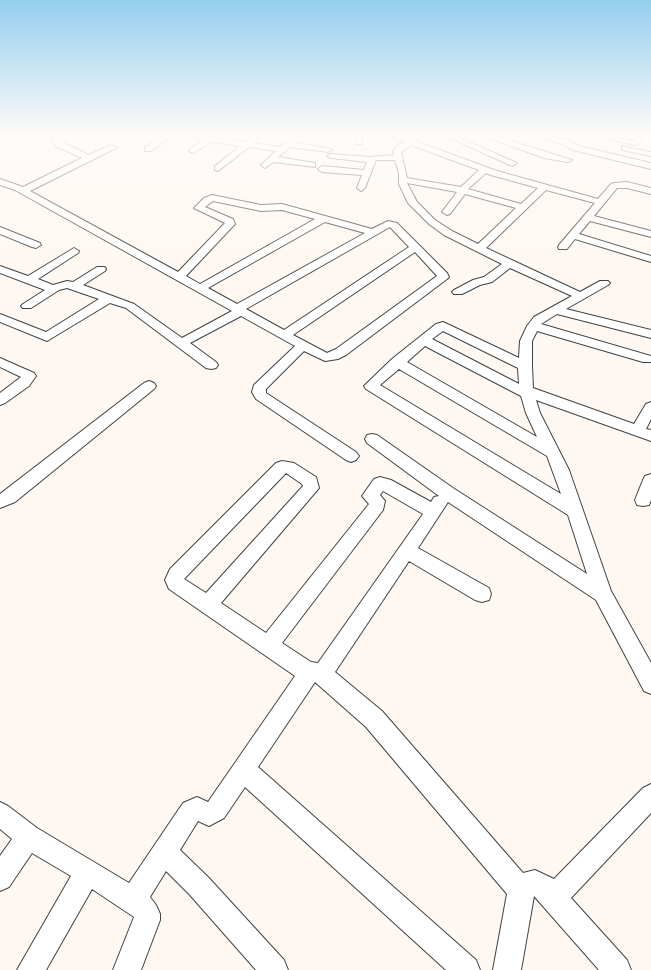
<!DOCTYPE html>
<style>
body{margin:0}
canvas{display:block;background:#fff7f1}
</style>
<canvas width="651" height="970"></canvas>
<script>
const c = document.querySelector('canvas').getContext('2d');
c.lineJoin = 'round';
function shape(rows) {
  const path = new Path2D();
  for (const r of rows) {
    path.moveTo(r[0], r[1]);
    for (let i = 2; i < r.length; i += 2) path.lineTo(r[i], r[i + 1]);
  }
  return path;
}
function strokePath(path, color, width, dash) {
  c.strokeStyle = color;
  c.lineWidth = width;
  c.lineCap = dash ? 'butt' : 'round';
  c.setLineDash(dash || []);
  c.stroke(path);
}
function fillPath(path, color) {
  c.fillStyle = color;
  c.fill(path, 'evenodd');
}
const minor = shape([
 [48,135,56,135,62,142,89,155,111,145,118,147,30,191,178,272,225,223,194,208,204,198,212,195,261,205,282,204,372,229,388,221,397,223,447,273,449,277,447,279,346,355,338,359,325,361,304,351,266,389,266,393,356,452,359,456,356,460,351,462,346,460,256,399,252,392,254,385,295,346,241,316,190,343,216,362,218,365,216,368,211,369,206,368,126,308,110,303,47,341,0,322,0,314,46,332,99,299,67,288,59,290,31,308,23,308,21,306,23,304,45,290,0,273,0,266,28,276,74,248,79,251,78,253,38,279,53,285,67,281,73,282,97,267,105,267,106,269,105,271,83,285,134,304,182,338,232,311,15,190,0,185,0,179,23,187,82,158,56,146,48,135],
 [213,201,261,211,282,210,315,219,200,284,186,276,235,224,233,219,205,207,213,201],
 [325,222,365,233,237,304,208,288,325,222],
 [390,227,409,247,284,330,246,309,390,227],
 [415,252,437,276,336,349,327,353,293,335,415,252],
 [165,135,174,135,151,151,145,151,145,147,165,135],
 [179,135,209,137,218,135,217,138,245,142,254,135,263,135,254,143,280,147,295,135,303,135,295,143,328,148,332,150,328,152,290,147,278,157,315,163,315,167,274,162,265,168,261,165,276,151,249,147,218,171,215,170,215,166,240,146,212,142,193,153,189,151,190,149,203,140,183,137,179,135],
 [354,135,362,135,362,144,356,144,354,135],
 [388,135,399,135,497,171,598,199,611,184,614,183,627,182,651,188,651,194,627,188,617,188,594,216,651,231,651,237,590,221,579,234,651,256,651,262,575,239,567,249,559,249,558,247,559,245,595,203,546,190,486,248,580,292,600,281,608,281,610,283,608,285,566,309,651,330,651,338,557,314,541,324,651,356,651,362,643,362,537,331,532,341,532,366,533,388,634,424,646,404,651,402,651,419,646,429,651,430,651,441,536,400,540,413,569,470,611,591,651,663,651,694,644,691,596,600,448,502,418,548,489,588,491,594,489,600,482,602,475,600,409,561,335,672,382,711,523,873,535,870,554,879,643,788,651,784,651,813,571,898,627,960,631,970,599,970,534,896,521,970,493,970,507,894,366,727,315,682,258,767,476,960,480,970,446,970,245,787,224,818,209,826,198,821,180,850,208,877,284,960,288,970,256,970,190,895,166,871,150,897,156,905,160,914,160,920,141,970,113,970,134,917,92,889,46,970,17,970,71,876,32,853,9,887,0,891,0,856,12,839,0,829,0,802,8,806,37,828,129,883,183,803,197,797,208,802,295,676,169,589,165,580,170,569,276,463,282,461,294,463,316,477,319,488,221,603,266,633,369,504,362,496,374,479,380,477,391,480,431,502,434,497,439,496,367,443,365,439,367,435,372,434,377,435,453,488,587,574,568,515,366,389,364,386,392,359,436,324,443,322,519,358,520,341,527,326,534,317,572,296,510,268,492,282,480,285,462,294,454,294,452,292,454,290,473,280,484,277,502,264,444,235,429,224,408,203,399,184,399,173,395,160,376,160,365,188,361,191,357,188,362,175,322,172,318,169,322,166,364,170,367,162,331,158,327,156,331,154,369,157,394,155,393,152,398,145,404,142,388,135],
 [411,145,479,170,461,187,407,178,401,152,411,145],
 [486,173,491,175,538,188,521,204,468,189,486,173],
 [407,183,457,192,442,212,447,215,450,214,465,194,516,208,478,244,452,231,435,220,417,202,407,183],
 [443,331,518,368,519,384,432,339,443,331],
 [425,346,521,396,526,413,537,437,407,362,425,346],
 [399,369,547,456,561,494,380,385,399,369],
 [286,473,302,484,303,486,206,593,184,579,286,473],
 [383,491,423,514,318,663,311,662,282,643,383,510,385,501,380,495,383,491],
 [443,135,453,135,517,163,513,166,510,165,443,135],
 [481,135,492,135,572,160,568,162,544,158,481,135],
 [532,135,545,135,568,140,579,146,651,163,651,169,573,150,562,144,532,135],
 [590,135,604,135,633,141,637,135,645,135,638,145,635,145,590,135],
 [622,146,651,152,651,156,622,150,622,146],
 [0,227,40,243,41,245,36,248,32,247,0,234,0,227],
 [0,358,34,373,36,376,29,386,5,403,0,405,0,393,21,377,0,367,0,358],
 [149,381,154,383,156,386,154,389,15,502,0,508,0,494,144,383,149,381],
 [651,474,651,500,649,505,643,506,637,505,635,500,643,480,645,476,651,474]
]);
strokePath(minor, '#424242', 2);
fillPath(minor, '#fff');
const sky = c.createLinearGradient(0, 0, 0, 271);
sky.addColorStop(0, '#93ceee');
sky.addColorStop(0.5, '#fffbf9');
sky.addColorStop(1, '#fffbf900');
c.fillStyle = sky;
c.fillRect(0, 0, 651, 271);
</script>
